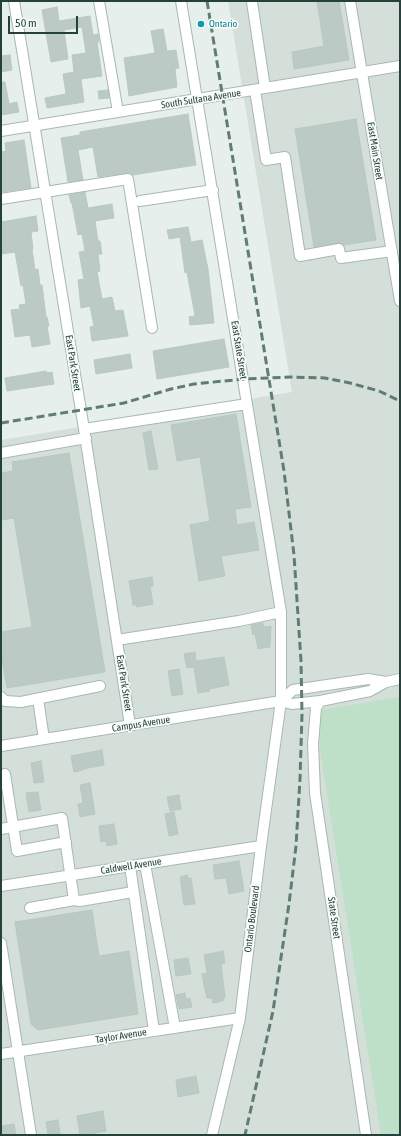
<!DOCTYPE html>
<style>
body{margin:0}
#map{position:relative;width:401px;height:1136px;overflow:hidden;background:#e6efeb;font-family:"Asap Condensed",sans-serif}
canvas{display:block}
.frame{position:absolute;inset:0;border:2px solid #24423a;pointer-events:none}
.scale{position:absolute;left:8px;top:16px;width:70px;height:18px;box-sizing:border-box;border:2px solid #24423a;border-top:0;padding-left:5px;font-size:12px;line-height:14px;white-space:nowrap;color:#24423a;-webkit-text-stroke:3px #f7fbf9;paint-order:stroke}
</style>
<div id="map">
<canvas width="401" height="1136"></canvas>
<div class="frame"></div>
<div class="scale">50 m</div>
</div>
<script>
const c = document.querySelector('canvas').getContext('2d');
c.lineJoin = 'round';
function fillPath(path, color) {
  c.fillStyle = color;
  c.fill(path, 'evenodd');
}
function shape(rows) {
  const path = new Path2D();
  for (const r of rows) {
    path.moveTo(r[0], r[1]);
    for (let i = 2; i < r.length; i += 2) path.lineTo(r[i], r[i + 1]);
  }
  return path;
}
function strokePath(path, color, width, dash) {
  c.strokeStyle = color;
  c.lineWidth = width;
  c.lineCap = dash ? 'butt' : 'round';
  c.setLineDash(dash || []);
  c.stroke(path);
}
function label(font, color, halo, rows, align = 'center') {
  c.font = font + ' "Asap Condensed",sans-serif';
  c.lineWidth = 3.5;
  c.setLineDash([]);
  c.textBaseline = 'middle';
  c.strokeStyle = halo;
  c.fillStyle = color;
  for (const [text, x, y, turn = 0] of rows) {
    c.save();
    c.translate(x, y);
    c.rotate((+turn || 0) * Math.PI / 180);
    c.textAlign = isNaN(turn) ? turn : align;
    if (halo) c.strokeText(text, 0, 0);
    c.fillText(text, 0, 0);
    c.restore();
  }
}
const built = shape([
 [228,1,400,1,400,1135,1,1135,1,440,292,392]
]);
const green = shape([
 [400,697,400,1135,381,1135,320,750,321,710]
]);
const building = shape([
 [317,1,339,1,349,60,294,69,292,52,324,46,317,1],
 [57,7,59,21,90,16,93,35,98,34,99,42,97,42,102,76,81,79,84,102,47,108,45,98,66,94,63,74,74,72,72,55,86,53,82,27,64,30,68,59,51,62,42,10,57,7],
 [163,29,167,51,176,50,179,68,175,69,177,87,129,96,124,58,155,53,151,31,163,29],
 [10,55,12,70,1,72,1,56,10,55],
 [1,82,5,82,9,104,17,102,19,112,1,115,1,82],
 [108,90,109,98,99,99,98,91,108,90],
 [188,114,196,165,133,175,127,173,98,177,93,147,78,150,83,180,68,182,61,138,80,135,80,132,188,114],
 [356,119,376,240,344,245,338,243,314,247,295,129,356,119],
 [24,140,31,188,1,192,1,152,6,151,5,143,24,140],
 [85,192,88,208,112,204,114,218,95,221,98,241,100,241,102,254,98,254,100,271,97,272,102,299,112,297,115,311,123,310,128,336,92,341,90,327,94,326,90,306,81,308,78,280,84,279,79,252,85,251,82,234,78,235,72,203,71,203,69,195,85,192],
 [36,216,38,231,31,232,33,249,32,249,35,270,38,269,40,285,42,285,46,317,47,317,49,326,47,326,50,344,32,347,30,335,15,337,11,310,20,309,19,305,26,304,23,285,21,286,15,252,1,254,1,222,36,216],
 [188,227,191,242,202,240,208,269,214,323,190,325,189,317,195,316,187,272,185,273,180,237,169,239,167,230,188,227],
 [224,339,229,367,157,379,153,351,224,339],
 [130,354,132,368,96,374,94,360,130,354],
 [46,371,46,373,52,372,54,384,7,391,5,378,46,371],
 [236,414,251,507,235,509,237,525,254,522,259,550,221,556,225,576,199,581,190,525,210,521,200,457,177,461,171,425,236,414],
 [151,431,158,469,149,470,143,433,151,431],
 [69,453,105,672,7,688,1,654,1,632,32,627,14,518,1,520,1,473,13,471,12,462,69,453],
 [152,577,153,586,150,586,153,604,137,607,136,605,133,605,129,581,152,577],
 [263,623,264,627,271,626,270,647,258,649,255,634,253,635,251,625,263,623],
 [195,652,196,661,224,657,229,685,209,689,210,691,198,693,194,667,187,668,184,654,195,652],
 [179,669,183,694,172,696,168,671,179,669],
 [102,750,104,765,83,769,83,770,74,772,71,756,102,750],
 [41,761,44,782,34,783,31,763,41,761],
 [90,783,95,814,80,817,78,804,83,803,80,785,90,783],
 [38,792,41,810,29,812,26,793,38,792],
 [179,795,181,809,170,811,167,797,179,795],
 [174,812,178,834,169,836,165,814,174,812],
 [114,824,117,844,107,846,106,841,101,842,99,826,114,824],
 [239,861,244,891,229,894,226,878,215,879,213,865,239,861],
 [187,875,188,878,191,878,195,904,184,905,180,877,187,875],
 [92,910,99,956,129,951,138,1014,38,1030,31,1024,15,922,92,910],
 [223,951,225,963,221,964,225,998,223,998,223,1001,213,1003,212,998,207,998,204,985,202,974,207,973,204,955,223,951],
 [188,958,191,974,176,976,174,960,188,958],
 [185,993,186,999,190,998,192,1007,179,1009,176,995,185,993],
 [196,1076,199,1093,178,1097,176,1080,196,1076],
 [103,1111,106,1131,94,1133,94,1135,80,1135,77,1116,103,1111],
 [58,1120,60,1134,48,1135,46,1122,58,1120],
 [14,1124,16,1135,1,1135,1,1126,14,1124]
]);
const minor = shape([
 [14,1,84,429,130,725],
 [99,1,118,112],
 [181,1,281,612,281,701,261,846,240,1018,212,1135],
 [350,1,400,301],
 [252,2,265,88],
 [255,90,266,160,285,157,300,256,339,249,341,258,392,251],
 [1,131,400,66],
 [1,199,128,179,152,328],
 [140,201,213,190],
 [84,429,247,404],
 [1,453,86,438],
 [117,640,239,621,281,612],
 [1,697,5,701,21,702,100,686],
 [38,699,44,739],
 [281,701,293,690,368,679,386,682,400,679],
 [320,701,316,708,313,744,315,793,366,1135],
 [1,746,281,701,292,704,320,701,370,691,386,682],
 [5,774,17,851,66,842],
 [1,829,62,818,74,900,80,901,133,892],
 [145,864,175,1028],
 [130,866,154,1031],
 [1,886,261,846],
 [30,908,74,900],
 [1,943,31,1135],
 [1,1054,240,1018]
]);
const rail = shape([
 [207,1,284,471,294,555,301,661,302,714,300,779,296,846,289,904,273,1011,245,1135],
 [1,423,124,403,171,389,194,384,244,379,291,377,325,378,350,383,379,391,400,401]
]);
const markers = [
 [201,24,4,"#0f9aa8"]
];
const cultureNames = [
 ["Ontario",209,24]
];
const streetNames = [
 ["South Sultana Avenue",201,99,-9],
 ["East Main Street",375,151,81],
 ["East State Street",239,350,81],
 ["East Park Street",73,363,81],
 ["East Park Street",124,683,81],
 ["Campus Avenue",141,724,-9],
 ["Caldwell Avenue",131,866,-9],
 ["State Street",334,918,82],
 ["Ontario Boulevard",252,919,-83],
 ["Taylor Avenue",121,1036,-9]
];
fillPath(built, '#d4dfda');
fillPath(green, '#bfe0c8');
fillPath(building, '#bbcac4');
strokePath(building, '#b8c9c2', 1);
strokePath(minor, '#a8b8b2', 12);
strokePath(minor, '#fff', 10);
strokePath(rail, '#5f7d75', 3, [8, 4]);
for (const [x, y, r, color] of markers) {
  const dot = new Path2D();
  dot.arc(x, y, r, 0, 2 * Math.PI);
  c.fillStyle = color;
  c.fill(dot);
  strokePath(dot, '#f7fbf9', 1.5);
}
label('10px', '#0d838f', '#f7fbf9', cultureNames, 'left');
label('10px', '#24423a', '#f7fbf9', streetNames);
</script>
